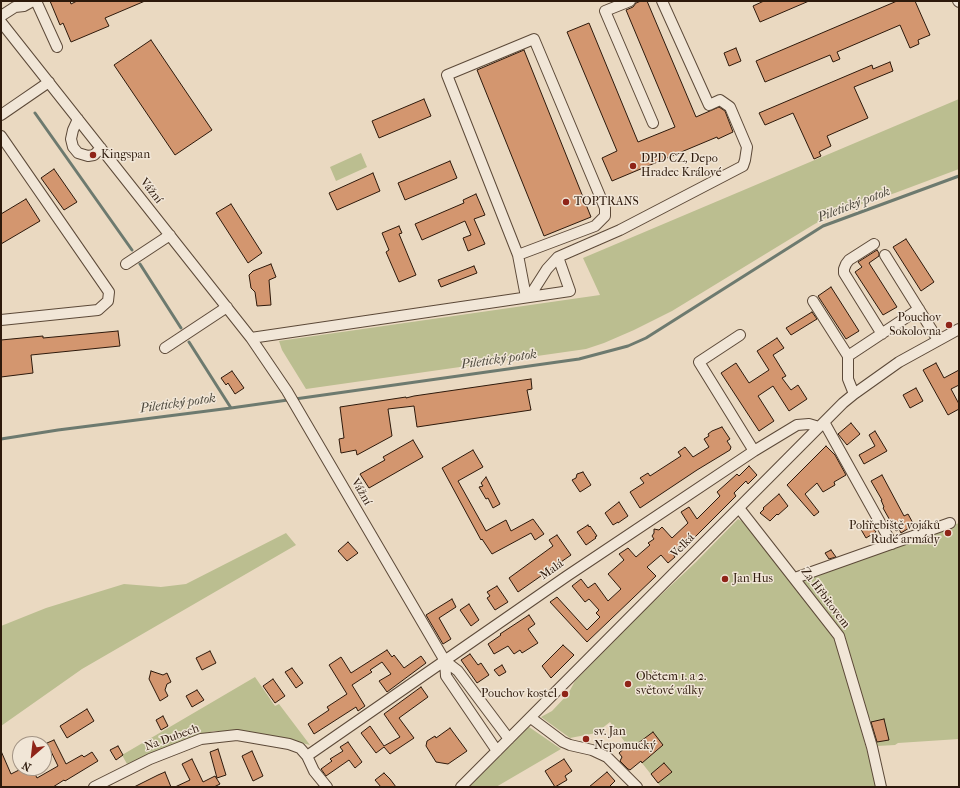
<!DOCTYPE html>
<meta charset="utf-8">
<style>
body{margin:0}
#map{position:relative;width:960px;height:788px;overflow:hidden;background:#ead9c1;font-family:"IM FELL French Canon",serif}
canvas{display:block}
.frame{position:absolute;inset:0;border:2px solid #2d190b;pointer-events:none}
.north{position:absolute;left:12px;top:736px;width:40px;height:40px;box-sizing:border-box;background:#f1e6d7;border:1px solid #a39485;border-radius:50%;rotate:208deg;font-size:11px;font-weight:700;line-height:16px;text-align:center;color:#2d190b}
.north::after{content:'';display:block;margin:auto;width:14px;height:18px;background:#8f2418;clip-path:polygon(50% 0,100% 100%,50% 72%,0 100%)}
</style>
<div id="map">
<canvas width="960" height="788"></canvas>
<div class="frame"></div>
<div class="north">N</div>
</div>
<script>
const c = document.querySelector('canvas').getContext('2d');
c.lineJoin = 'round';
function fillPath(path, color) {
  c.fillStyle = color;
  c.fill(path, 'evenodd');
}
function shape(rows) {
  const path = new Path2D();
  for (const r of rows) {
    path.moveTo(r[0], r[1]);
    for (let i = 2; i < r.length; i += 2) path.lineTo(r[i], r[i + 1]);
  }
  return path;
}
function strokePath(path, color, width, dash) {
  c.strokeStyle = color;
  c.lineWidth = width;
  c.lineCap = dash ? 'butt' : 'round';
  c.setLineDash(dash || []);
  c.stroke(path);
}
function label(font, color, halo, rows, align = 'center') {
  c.font = font + ' "IM FELL French Canon",serif';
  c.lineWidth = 3;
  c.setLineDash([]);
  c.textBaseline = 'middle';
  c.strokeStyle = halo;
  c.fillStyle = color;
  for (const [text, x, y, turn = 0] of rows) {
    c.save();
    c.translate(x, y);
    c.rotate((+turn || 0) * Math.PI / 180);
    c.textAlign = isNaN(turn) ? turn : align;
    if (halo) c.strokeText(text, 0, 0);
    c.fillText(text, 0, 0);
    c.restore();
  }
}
const green = shape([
 [959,99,959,169,895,193,834,213,813,225,672,311,634,330,604,343,586,349,306,389,282,350,279,341,600,295,583,258],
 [361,153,367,167,336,181,330,167],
 [738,519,745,523,836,639,877,787,661,787,642,763,659,749,649,735,630,749,610,722,596,733,570,738,541,717,552,711,568,694,575,681,647,608,696,562],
 [959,523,959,739,898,743,895,745,877,746,876,743,874,743,870,722,871,722,870,718,866,718,841,629,803,581,805,577],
 [286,533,296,545,82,669,1,726,1,626,46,608,124,584,161,587,186,584],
 [255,677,275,706,279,704,310,745,290,740,234,731,214,731,191,737,127,764,122,755],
 [529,727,561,749,496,787,469,787]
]);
const stream = shape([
 [35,113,132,250],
 [140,264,181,328],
 [189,342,231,408],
 [1,439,58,430,231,408,579,359,628,346,646,338,823,226,959,176]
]);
const building = shape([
 [50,1,70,1,71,4,77,1,145,1,105,18,109,26,71,42,63,23,60,25,50,1],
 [641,1,647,1,696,117,719,107,725,111,733,132,718,139,717,137,612,181,602,158,617,151,567,32,589,23,638,142,675,127,626,10,633,7,636,3,641,1],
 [764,1,809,1,760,22,753,6,764,1],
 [897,1,915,1,930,35,918,40,919,44,910,48,900,25,837,52,840,59,833,62,830,55,765,82,756,61,897,1],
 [151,40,212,130,175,155,114,65,151,40],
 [736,48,741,61,729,66,724,53,736,48],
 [524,50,591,217,544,236,477,70,524,50],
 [890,62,893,71,854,87,868,118,827,136,831,146,819,152,821,156,814,159,793,113,765,125,759,113,872,65,873,69,890,62],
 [424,99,431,116,379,138,372,121,424,99],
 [450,161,457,178,405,200,398,183,450,161],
 [54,169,77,202,64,210,41,178,54,169],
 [373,173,380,191,337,210,329,193,373,173],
 [476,194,485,215,474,219,485,244,468,251,463,238,471,235,465,221,422,240,415,224,464,203,463,200,476,194],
 [26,199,40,221,1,244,1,214,26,199],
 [231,204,262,253,248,263,216,213,231,204],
 [399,226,402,233,399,234,416,275,399,282,386,252,389,250,382,233,399,226],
 [906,239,934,282,921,291,893,247,906,239],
 [877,250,879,253,879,256,869,263,897,307,883,315,855,272,862,267,858,262,877,250],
 [271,264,276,277,269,280,271,305,257,306,255,292,251,288,249,275,253,271,271,264],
 [474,266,477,273,441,287,438,280,474,266],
 [831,287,859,331,846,339,818,296,831,287],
 [812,312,817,319,791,335,786,328,812,312],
 [118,331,120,346,31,355,33,373,1,377,1,340,43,336,43,338,118,331],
 [777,338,784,348,773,355,786,376,782,378,791,390,798,385,807,399,789,411,773,386,758,396,774,421,759,431,721,373,736,363,749,383,769,370,757,351,777,338],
 [936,363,944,378,959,370,959,385,951,389,959,404,959,409,948,415,923,370,936,363],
 [232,371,244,388,235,394,228,383,226,385,221,378,232,371],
 [531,379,532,389,527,390,531,410,417,427,414,406,388,409,392,436,357,455,356,450,341,453,339,439,344,438,340,407,406,397,406,398,414,396,531,379],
 [916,388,923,401,910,408,903,395,916,388],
 [851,423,860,434,847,445,838,434,851,423],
 [722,427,730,439,727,441,731,447,730,450,697,470,640,508,630,492,644,483,640,478,648,473,650,476,681,456,678,452,685,447,693,457,709,447,704,439,709,436,708,434,712,431,722,427],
 [875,431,887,451,864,464,859,455,875,446,869,435,875,431],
 [413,440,423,457,369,488,360,474,385,460,383,457,413,440],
 [826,446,835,455,846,475,834,482,835,485,823,492,817,483,805,494,819,512,814,516,787,485,826,446],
 [473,450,483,467,458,481,486,531,506,520,511,531,533,519,544,534,535,540,531,533,492,554,482,539,481,540,442,468,473,450],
 [749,466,757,475,748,484,746,481,734,493,736,496,688,544,686,542,673,554,675,557,668,563,661,555,647,567,656,576,587,642,550,602,557,597,587,630,600,617,596,613,599,610,589,599,585,602,572,586,581,579,588,588,595,583,608,601,621,589,608,574,624,560,619,554,628,548,636,557,650,545,648,543,654,539,652,536,654,533,654,529,659,530,662,527,672,538,688,523,681,512,689,507,697,519,720,496,717,492,737,474,739,476,749,466],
 [583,472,591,485,580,492,572,480,576,478,577,474,583,472],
 [882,475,904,516,908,514,914,525,901,533,899,529,896,531,883,508,884,507,881,500,882,500,871,481,882,475],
 [486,477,500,504,493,508,488,498,486,499,479,487,483,486,481,483,486,477],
 [779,494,788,506,778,515,777,514,770,521,760,513,764,509,763,508,779,494],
 [619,502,628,516,618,523,618,522,613,525,605,513,619,502],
 [868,521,876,532,866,538,859,526,868,521],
 [588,525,589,527,590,526,597,536,595,537,596,538,586,545,577,532,588,525],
 [557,535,571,555,518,592,509,578,553,546,549,540,557,535],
 [348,542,358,553,347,561,338,551,348,542],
 [831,550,836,557,829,559,825,553,831,550],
 [497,586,508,602,495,610,487,598,490,596,487,592,497,586],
 [452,599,456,607,439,618,451,639,443,644,426,615,452,599],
 [469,604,479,620,471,626,460,610,469,604],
 [529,615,535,624,528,629,538,643,522,653,520,650,514,654,508,646,494,654,488,644,501,635,500,634,529,615],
 [563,645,574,655,551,678,542,666,563,645],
 [387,650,392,657,394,655,404,668,421,656,426,663,387,692,379,681,391,674,382,662,370,670,372,672,352,685,365,706,358,711,356,707,314,734,308,724,329,710,327,707,347,694,329,665,341,657,351,673,387,650],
 [210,651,216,663,202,670,196,658,210,651],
 [470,654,478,665,481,663,489,675,477,683,461,660,470,654],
 [502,665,506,672,499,676,494,670,502,665],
 [292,668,303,683,296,688,285,672,292,668],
 [151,671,163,675,167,673,171,682,167,684,165,690,168,696,160,701,149,679,151,671],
 [273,679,285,696,275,703,263,686,273,679],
 [421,687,428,697,399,718,414,738,390,754,384,747,376,753,361,733,370,726,384,746,400,737,384,714,421,687],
 [197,690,204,700,192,707,186,696,197,690],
 [87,709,94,721,67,738,60,726,87,709],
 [163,716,168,726,161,730,156,720,163,716],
 [884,719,889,740,877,742,871,722,884,719],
 [450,728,467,751,448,764,436,762,426,746,427,741,435,736,436,738,450,728],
 [653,732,663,745,642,763,641,761,630,770,628,769,620,761,622,757,619,753,626,747,629,750,653,732],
 [54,740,66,764,82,755,84,757,92,752,98,761,65,781,64,780,53,787,1,787,1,751,11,774,23,768,32,768,37,778,58,766,47,743,54,740],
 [348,742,362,762,355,768,349,760,326,776,321,769,332,761,330,759,343,751,340,747,348,742],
 [118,746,123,755,116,760,110,750,118,746],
 [218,749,226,775,217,778,210,752,218,749],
 [252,751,263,776,253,781,242,756,252,751],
 [192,759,203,782,215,776,220,784,214,787,175,787,190,780,182,764,192,759],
 [564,759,572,771,565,776,567,780,555,787,545,771,564,759],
 [664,763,672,772,658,783,651,774,664,763],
 [165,772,171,787,134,787,158,775,165,772],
 [607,772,615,781,609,787,589,787,607,772],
 [384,773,390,779,396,787,381,787,375,780,384,773]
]);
const minor = shape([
 [36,1,57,47],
 [630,1,605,11,653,123],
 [958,1,959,2],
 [1,16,15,7,24,6,33,1],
 [1,22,251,338,287,391,445,661,458,671,509,739],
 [1,115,49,82],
 [78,119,73,130,71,139,73,147,78,153,88,156,94,155,101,148],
 [1,136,109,292,108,301,98,310,1,320],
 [874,244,849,260,846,264,844,269,844,273,882,334],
 [518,255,595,226,605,216,605,208,534,39,447,75,518,255,526,297],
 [885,255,938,340],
 [126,264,170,235],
 [526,297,533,291,547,269,558,257],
 [813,301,848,356,848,379,854,394],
 [740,335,699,362,754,451],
 [251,338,570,291,558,257,620,230,743,166,745,160,747,147,730,107,720,100,709,105,662,1],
 [165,348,227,307],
 [848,356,919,309],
 [824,422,892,544],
 [739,508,839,636,872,747,881,787],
 [795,578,950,523],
 [445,661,446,676,497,751],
 [531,718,563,742,570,745,592,750,607,757,637,787],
 [307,756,567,576,754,451,797,425,809,424,819,427],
 [94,787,150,759,201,739,237,735,289,744,300,748,307,756,314,771,327,787],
 [461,787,843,403,854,394,899,362,959,329]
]);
const markers = [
 [93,155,4,"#8f2418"],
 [633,166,4,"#8f2418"],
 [566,202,4,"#8f2418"],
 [949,325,4,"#8f2418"],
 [948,533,4,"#8f2418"],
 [725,579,4,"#8f2418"],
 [628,684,4,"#8f2418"],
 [565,694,4,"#8f2418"],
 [586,739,4,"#8f2418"]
];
const poiNames = [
 ["Kingspan",101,155],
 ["DPD CZ, Depo",641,159],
 ["Hradec Králové",641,173],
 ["TOPTRANS",574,202],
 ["Pouchov",941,318,"right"],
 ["Sokolovna",941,332,"right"],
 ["Pohřebiště vojáků",940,526,"right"],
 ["Rudé armády",940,540,"right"],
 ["Jan Hus",733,579],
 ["Obětem 1. a 2.",636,677],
 ["světové války",636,691],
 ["Pouchov kostel",557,694,"right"],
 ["sv. Jan",594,732],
 ["Nepomucký",594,746]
];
const streetNames = [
 ["Vážní",151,191,52],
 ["Vážní",361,492,60],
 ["Velká",683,546,-45],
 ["Malá",552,570,-35],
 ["Za Hřbitovem",825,598,53],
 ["Na Dubech",172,738,-20]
];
const waterNames = [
 ["Piletický potok",854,205,-21],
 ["Piletický potok",499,360,-8],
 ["Piletický potok",178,404,-8]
];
fillPath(green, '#bbbe90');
strokePath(stream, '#6d7a6f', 3);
fillPath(building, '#d3966f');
strokePath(building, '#2d190b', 1);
strokePath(minor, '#5c4938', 12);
strokePath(minor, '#f1e6d7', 10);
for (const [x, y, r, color] of markers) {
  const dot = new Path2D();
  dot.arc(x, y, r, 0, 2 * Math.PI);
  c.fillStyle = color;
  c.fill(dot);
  strokePath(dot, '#f1e6d7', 1.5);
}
label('12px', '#2d190b', '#f1e6d7', poiNames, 'left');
label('12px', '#2d190b', '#f1e6d7', streetNames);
label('italic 13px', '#4d493d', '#f1e6d7', waterNames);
</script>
